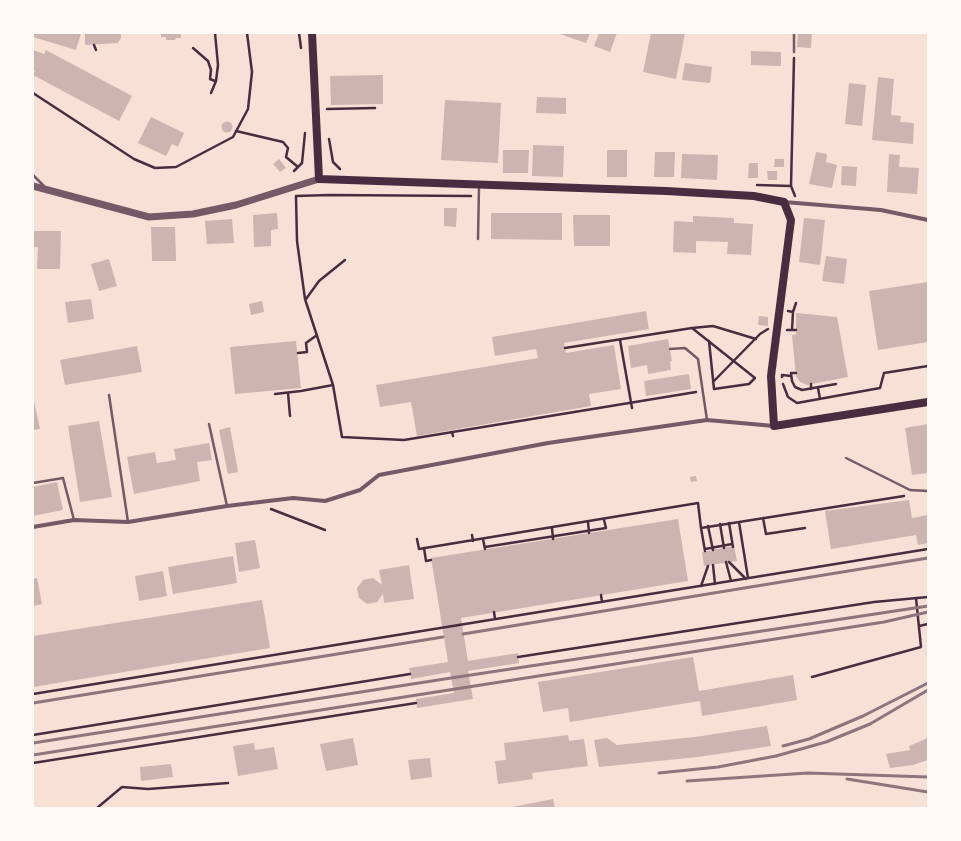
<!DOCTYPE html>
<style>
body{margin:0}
#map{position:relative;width:961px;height:841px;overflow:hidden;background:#f7e1d7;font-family:"Noto Sans",sans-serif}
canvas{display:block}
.frame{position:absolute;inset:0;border:34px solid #fffaf5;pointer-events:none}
</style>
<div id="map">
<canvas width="961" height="841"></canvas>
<div class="frame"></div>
</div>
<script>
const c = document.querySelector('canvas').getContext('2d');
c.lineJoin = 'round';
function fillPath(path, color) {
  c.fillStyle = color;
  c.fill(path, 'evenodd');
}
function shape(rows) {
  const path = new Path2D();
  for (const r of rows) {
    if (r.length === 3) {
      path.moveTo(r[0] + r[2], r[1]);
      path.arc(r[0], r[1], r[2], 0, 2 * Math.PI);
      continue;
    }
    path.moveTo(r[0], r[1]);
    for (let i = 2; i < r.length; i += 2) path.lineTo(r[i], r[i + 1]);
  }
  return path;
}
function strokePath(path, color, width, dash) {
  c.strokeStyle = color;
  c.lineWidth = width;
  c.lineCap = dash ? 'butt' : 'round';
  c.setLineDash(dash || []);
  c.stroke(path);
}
const building = shape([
 [33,33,81,33,76,50,33,37],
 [85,33,121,33,121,38,118,43,85,45],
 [161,33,181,33,181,38,176,38,175,40,166,40,166,37,161,37],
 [557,33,590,33,586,43],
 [599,33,617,33,610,52,594,46],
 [651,33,685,33,676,79,643,72],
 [798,33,812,33,811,48,797,47],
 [33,50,44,54,46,50,132,96,119,121,33,75,35,71,33,70],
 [751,51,781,52,781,66,751,65],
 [685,63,712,67,710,83,682,80],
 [383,75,383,104,331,105,330,76],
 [878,77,894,79,891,115,901,116,900,122,914,123,913,144,872,140],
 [849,83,866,85,862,126,845,124],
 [537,97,566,98,566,114,536,113],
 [445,100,501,103,498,163,441,160],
 [151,117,184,133,178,147,172,144,166,156,138,143],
 [227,127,5.5],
 [533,145,564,146,563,177,532,176],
 [503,150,529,150,528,173,503,173],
 [607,150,627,150,627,177,607,177],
 [655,152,675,152,674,177,654,177],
 [816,152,827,154,826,162,837,165,832,188,809,184],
 [682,154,718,155,717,180,681,178],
 [889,154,900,155,899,167,919,168,917,194,887,192],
 [279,159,286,168,280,172,273,164],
 [775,159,784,159,784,167,774,167],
 [749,163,758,163,758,178,748,178],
 [842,166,857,167,856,186,841,185],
 [767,171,777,171,777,180,768,180],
 [444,208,457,208,456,227,444,226],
 [277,213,278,229,271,230,271,246,254,247,253,215],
 [491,213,562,213,562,240,491,239],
 [573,215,610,215,610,246,574,246],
 [693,216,734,218,734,223,753,224,751,255,727,254,728,242,696,241,696,253,673,252,674,221,693,222],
 [804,218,825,220,820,265,799,262],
 [232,219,234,243,207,244,205,221],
 [151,227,175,227,176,261,152,261],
 [33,231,61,231,60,269,37,269,38,247,33,247],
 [826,256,847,259,844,284,822,281],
 [109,259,117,286,99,291,91,264],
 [928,282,928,342,878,350,869,291],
 [91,299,94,319,68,323,65,302],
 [262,301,264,312,251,315,249,304],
 [646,311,649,329,564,343,566,353,614,345,621,389,589,394,591,406,417,436,411,402,380,407,376,385,538,358,536,349,495,356,492,337],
 [796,313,837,317,848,377,807,385,800,382,796,376,792,335,796,334],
 [759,316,768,317,768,326,758,325],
 [668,339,672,361,670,362,671,370,648,374,647,365,631,368,628,346],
 [296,341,301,388,235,394,230,347],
 [137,346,142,372,65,385,60,360],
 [689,374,691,389,646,396,644,381],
 [33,401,34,401,40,429,33,430],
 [99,421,112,497,80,502,68,426],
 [928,424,928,473,912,475,905,428],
 [230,427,238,472,228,474,219,430],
 [209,443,212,460,197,462,200,481,134,494,127,457,155,452,157,463,176,460,174,449],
 [696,476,697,481,691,482,690,477],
 [57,482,63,510,33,516,33,487],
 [909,500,912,518,928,515,928,543,918,545,916,535,831,549,825,511],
 [678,519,688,581,461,618,468,661,518,653,519,663,468,671,473,699,417,708,416,699,454,693,450,672,411,679,410,674,409,668,448,662,431,558],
 [255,540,260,568,239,572,235,543],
 [734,546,737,561,704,566,702,552],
 [233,556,237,583,173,594,168,567],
 [409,565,414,599,384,603,383,594,377,602,367,604,359,598,357,588,363,580,373,578,382,585,379,570],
 [163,571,167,596,139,601,135,576],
 [37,578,42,604,33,606,33,579],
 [262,600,270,648,33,687,33,636],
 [693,657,699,691,793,675,797,700,702,716,700,701,570,722,568,708,543,712,538,682],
 [767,726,771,746,698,757,599,767,594,740,607,738,617,745,695,737],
 [568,735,569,741,584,739,588,766,532,773,533,779,498,784,495,761,506,760,504,743],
 [353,738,358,765,326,771,320,744],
 [928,738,928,760,913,765,890,768,886,754,910,750,909,746],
 [254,743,255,750,274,747,278,769,238,776,233,746],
 [430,758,432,777,411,780,408,760],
 [171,764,173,777,141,781,140,767],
 [553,799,555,808,513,808,512,807]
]);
const path = shape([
 [299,33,301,48],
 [94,45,96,50],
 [193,48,208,61,211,70,210,79,215,81],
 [794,58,791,186,795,196],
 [33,93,134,159,155,168,176,167,233,137,248,109,252,72,247,33],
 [211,93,216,81,218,65,215,33],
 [327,109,375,108],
 [236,131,283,142,288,148,286,157,298,167],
 [329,139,333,162,340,169],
 [294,171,302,163,305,133],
 [757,185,791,186],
 [471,196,329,195,296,196,297,241,305,299,333,385,342,437,404,440,696,392],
 [306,299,319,281,345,260],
 [788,311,793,312,796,303],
 [692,328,755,378,749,384,714,389,709,341],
 [787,330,796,330],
 [792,330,793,312],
 [620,340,632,408],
 [565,348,692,328,713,326,756,339],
 [298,353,307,352,306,343,317,335],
 [796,373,791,373,792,381,795,387,802,390,836,384],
 [782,377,782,375,791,376],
 [713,382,760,334,768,329],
 [783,384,788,397,797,403,880,388,884,373,928,366],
 [811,384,811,389],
 [818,388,820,399],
 [288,393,290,416],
 [275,394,301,391,333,385],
 [452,432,453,436],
 [271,509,325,530],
 [763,518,766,534,805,528],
 [588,522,589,533],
 [739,522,748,578],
 [729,523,733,547],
 [720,524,724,548],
 [708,526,713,550],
 [552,528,553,539],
 [701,528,705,551],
 [472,535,473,541],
 [417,539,419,549,698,503,701,528,904,496],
 [483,539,485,549],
 [485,547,606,528,604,520],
 [424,548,426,561,431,560],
 [705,549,732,544],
 [726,562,731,581],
 [729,562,746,579],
 [713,565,715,584],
 [701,586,708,566],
 [601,595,602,602],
 [494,612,495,619],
 [919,626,928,624],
 [518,657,874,602,928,597],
 [812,677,921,647,916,598],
 [33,694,928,549],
 [33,735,410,674],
 [33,763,416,703],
 [97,808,122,787,148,789,228,783]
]);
const service = shape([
 [794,52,794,33],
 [33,175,44,186],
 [478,239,479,186],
 [670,349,685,348,698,359,707,420],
 [109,395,128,522],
 [209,424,227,506],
 [846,458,910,490,928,491],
 [33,483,63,478,74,520]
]);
const minor = shape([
 [784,202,881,210,928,220],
 [33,527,74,520,128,522,227,506,293,498,325,501,360,490,379,475,548,443,707,420,774,426]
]);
const tertiary = shape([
 [33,186,149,217,193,214,236,205,319,179]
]);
const secondary = shape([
 [312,33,319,179,666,191,754,196,784,202,791,220,771,376,774,426,928,402]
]);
const rail = shape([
 [463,634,928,558],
 [33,703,443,637],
 [33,743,451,678,928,606],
 [783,746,809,739,863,716,928,683],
 [33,755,884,622,928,612],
 [659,773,718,767,776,756,826,742,870,724,928,690],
 [847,779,928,792],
 [687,781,808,773,928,777]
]);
fillPath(building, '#ccb4b1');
strokePath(path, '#4a2c40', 2.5);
strokePath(service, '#755966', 2.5);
strokePath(minor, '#755966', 4);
strokePath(tertiary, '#755966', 7);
strokePath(secondary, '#4a2c40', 8);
strokePath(rail, '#8f747c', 3);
</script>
